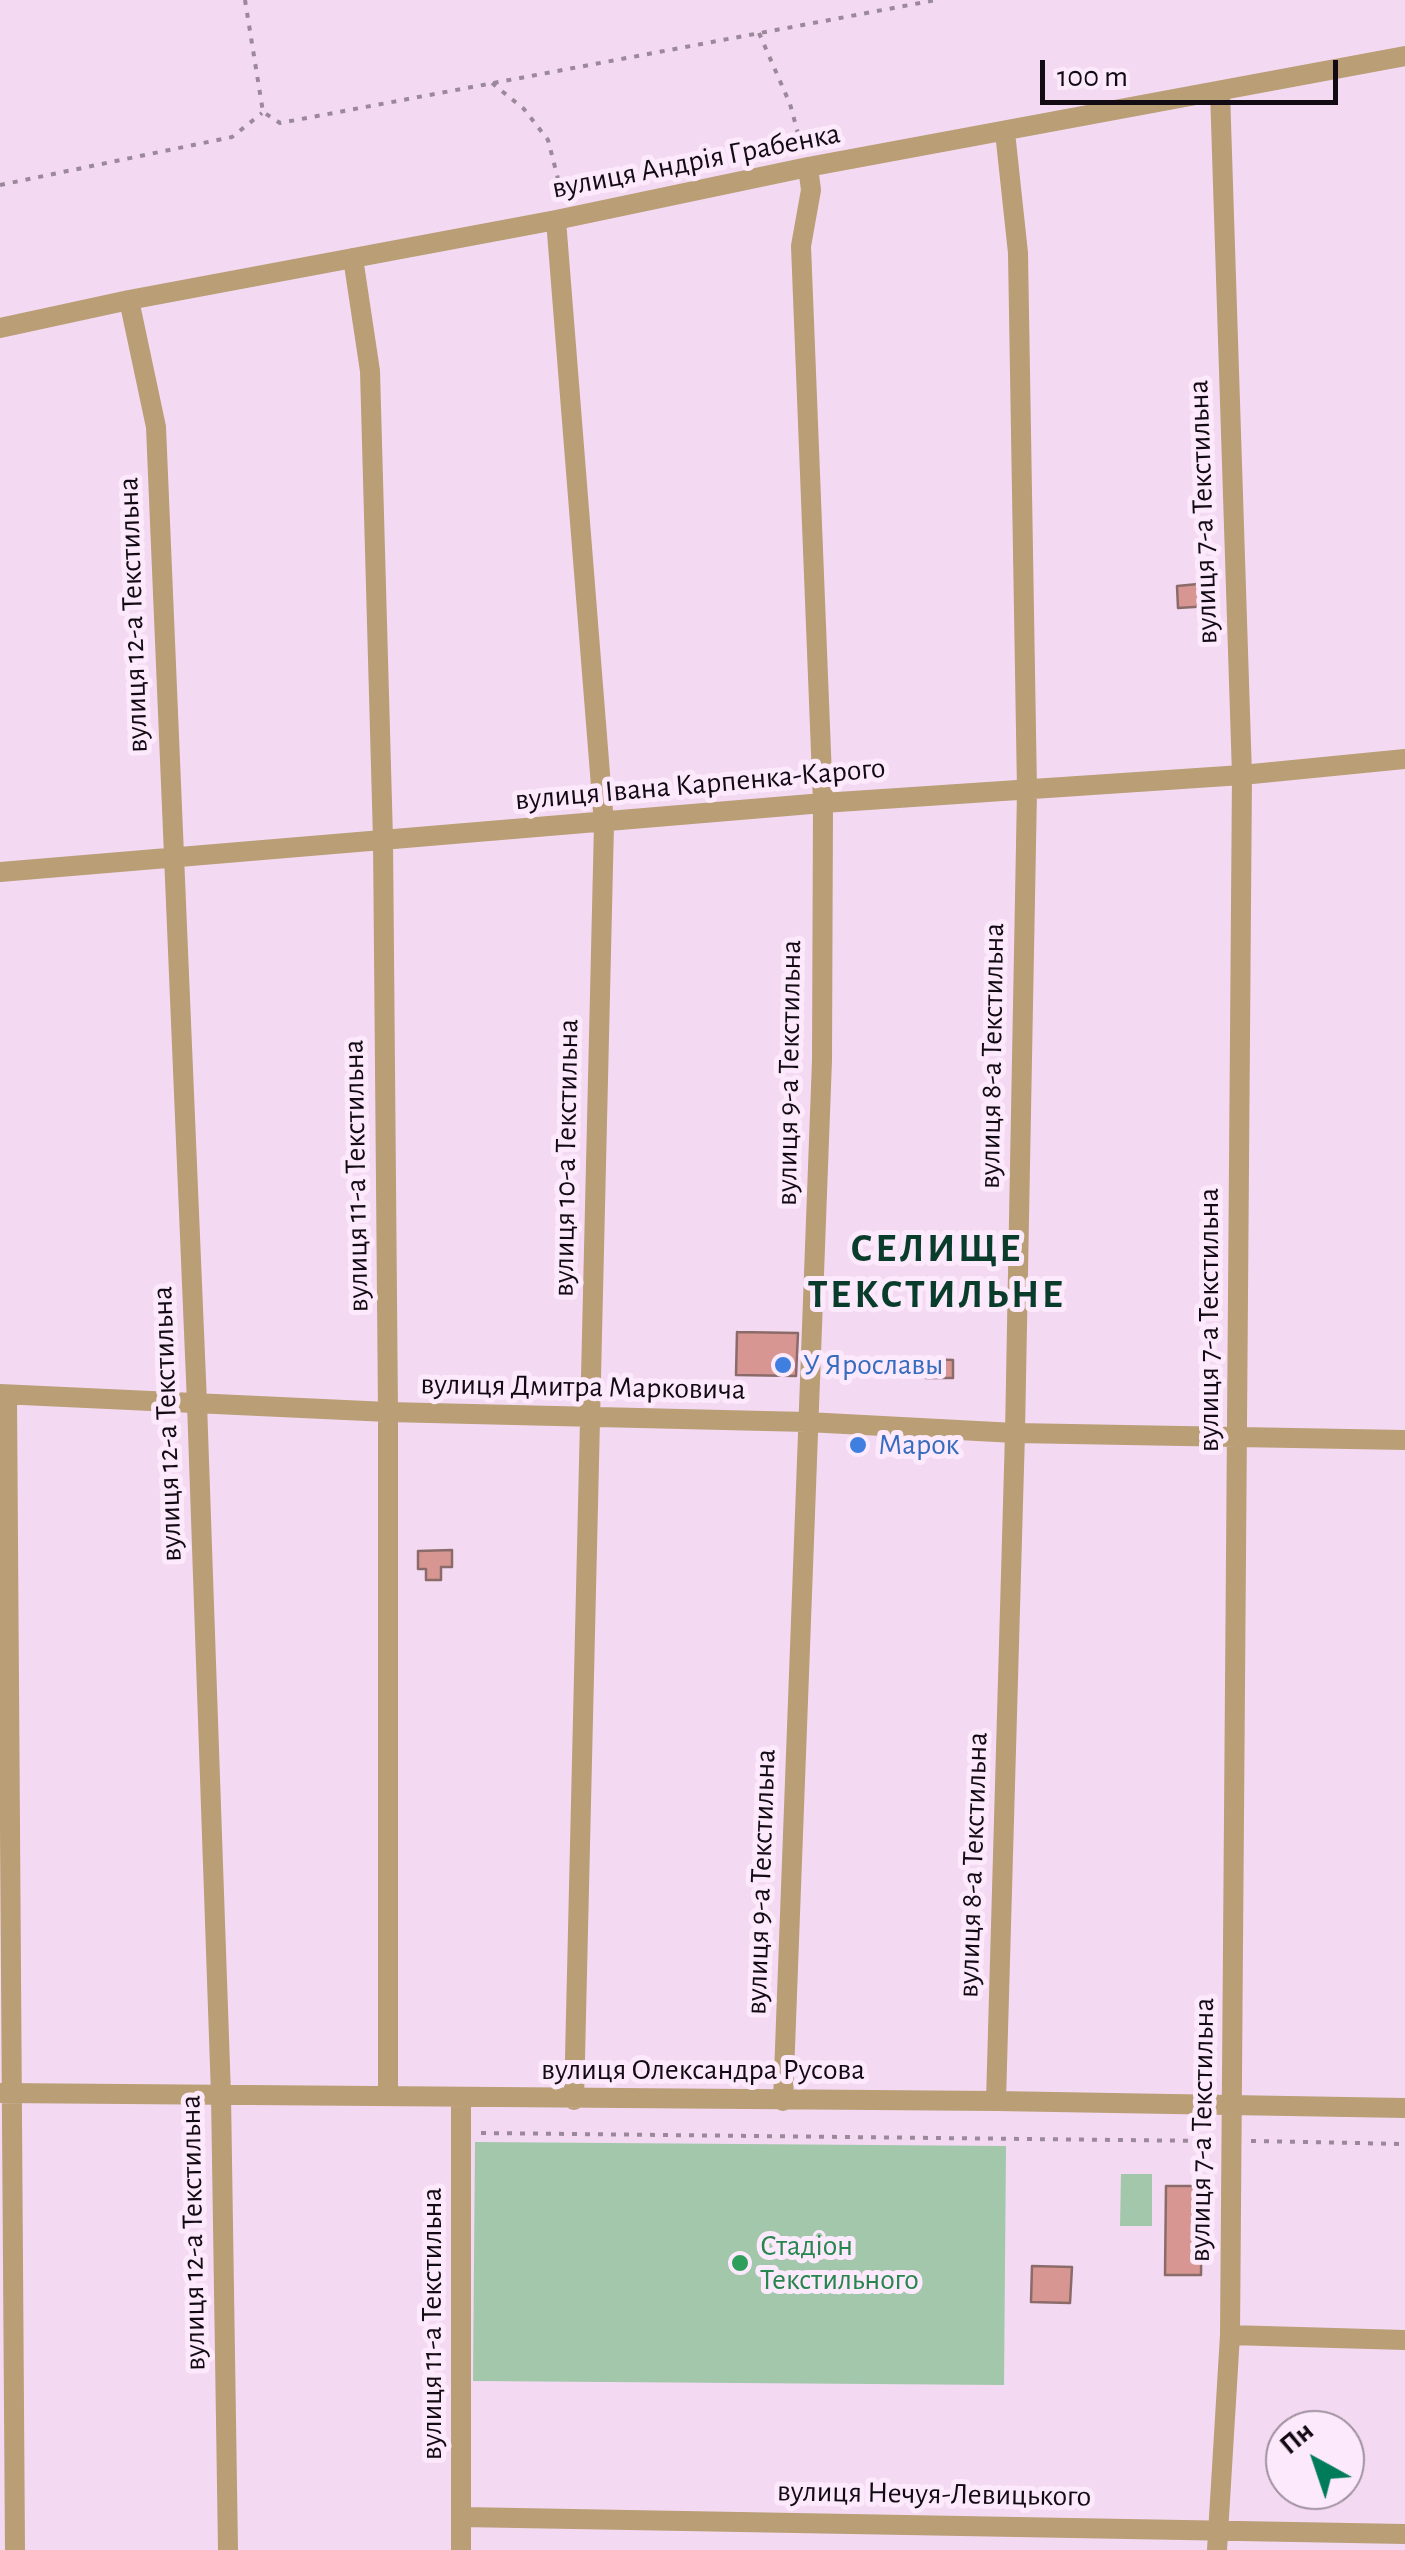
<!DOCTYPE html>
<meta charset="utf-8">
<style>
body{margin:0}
#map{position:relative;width:1405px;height:2550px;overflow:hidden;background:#f3daf2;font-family:"Alegreya Sans",sans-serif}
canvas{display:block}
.north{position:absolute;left:1265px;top:2410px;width:100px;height:100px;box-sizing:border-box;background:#fde9fc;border:2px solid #9f909f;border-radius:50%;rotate:320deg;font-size:28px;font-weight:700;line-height:40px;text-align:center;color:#130b13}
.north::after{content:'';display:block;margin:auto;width:35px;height:45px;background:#017c5a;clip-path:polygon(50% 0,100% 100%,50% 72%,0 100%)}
.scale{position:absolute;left:1040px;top:60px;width:298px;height:45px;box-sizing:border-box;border:5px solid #130b13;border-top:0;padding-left:12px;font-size:30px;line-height:35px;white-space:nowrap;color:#130b13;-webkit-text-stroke:8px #fde9fc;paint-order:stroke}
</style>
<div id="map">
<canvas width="1405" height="2550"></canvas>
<div class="north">Пн</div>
<div class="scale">100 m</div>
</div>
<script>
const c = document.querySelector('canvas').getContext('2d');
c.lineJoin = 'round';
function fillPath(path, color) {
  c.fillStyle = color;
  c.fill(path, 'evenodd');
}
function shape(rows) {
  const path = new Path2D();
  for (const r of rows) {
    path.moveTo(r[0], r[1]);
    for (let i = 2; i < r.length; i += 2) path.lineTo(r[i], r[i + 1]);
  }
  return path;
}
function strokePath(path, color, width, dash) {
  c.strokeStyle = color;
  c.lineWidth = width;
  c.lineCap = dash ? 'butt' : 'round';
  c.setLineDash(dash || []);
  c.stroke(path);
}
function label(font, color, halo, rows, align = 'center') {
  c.font = font + ' "Alegreya Sans",sans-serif';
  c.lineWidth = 10;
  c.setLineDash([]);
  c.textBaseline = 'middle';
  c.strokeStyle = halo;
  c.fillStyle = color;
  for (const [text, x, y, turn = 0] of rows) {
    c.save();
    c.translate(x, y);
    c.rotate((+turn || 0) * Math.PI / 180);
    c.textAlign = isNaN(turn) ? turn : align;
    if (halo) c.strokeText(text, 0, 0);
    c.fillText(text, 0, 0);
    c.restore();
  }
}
const green = shape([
 [475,2142,1006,2146,1004,2385,473,2381],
 [1121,2174,1152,2174,1152,2226,1120,2226]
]);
const building = shape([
 [1209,583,1210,606,1178,608,1177,586,1209,583],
 [737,1332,798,1333,796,1376,736,1375,737,1332],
 [927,1359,953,1360,953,1378,926,1378,927,1359],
 [452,1550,452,1567,441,1567,441,1580,426,1580,426,1569,418,1569,418,1551,452,1550],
 [1166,2186,1202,2186,1201,2275,1165,2275,1166,2186],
 [1032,2266,1072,2267,1070,2303,1031,2302,1032,2266]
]);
const path = shape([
 [245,0,263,112,280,123,936,0],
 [759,33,790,104,802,148],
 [492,83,524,109,548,140,563,198],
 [0,185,232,137,262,113],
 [481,2133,1211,2141],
 [1251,2141,1405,2144]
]);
const street = shape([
 [556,220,604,824,574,2100],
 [353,258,370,371,383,839,388,1412,388,2096],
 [129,300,156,427,197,1403,221,2095,228,2550],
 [0,328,129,300,556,220,808,167,1405,56],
 [0,872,823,803,1242,775,1405,759],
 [0,1394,388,1412,807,1422,1015,1433,1405,1440],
 [7,1396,15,2550],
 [0,2093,996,2101,1405,2108],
 [461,2097,461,2550],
 [783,2101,822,1060,823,803,801,246,811,190,808,167],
 [996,2101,1015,1433,1027,791,1018,253,1005,132],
 [1230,2335,1405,2340],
 [462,2517,1405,2534],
 [1217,2550,1230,2335,1242,775,1220,91]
]);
const markers = [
 [783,1365,10,"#3f7fe0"],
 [858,1445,10,"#3f7fe0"],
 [740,2263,10,"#2e9e5b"]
];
const streetNames = [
 ["вулиця Андрія Грабенка",696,161,-11],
 ["вулиця 7-а Текстильна",1203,512,-92],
 ["вулиця 12-а Текстильна",133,615,-92],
 ["вулиця Івана Карпенка-Карого",700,784,-5],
 ["вулиця 8-а Текстильна",992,1056,-89],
 ["вулиця 9-а Текстильна",789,1073,-89],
 ["вулиця 10-а Текстильна",566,1158,-89],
 ["вулиця 11-а Текстильна",356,1176,-91],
 ["вулиця 7-а Текстильна",1209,1320,-90],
 ["вулиця Дмитра Марковича",583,1387,1],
 ["вулиця 12-а Текстильна",167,1424,-92],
 ["вулиця 8-а Текстильна",973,1865,-88],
 ["вулиця 9-а Текстильна",761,1882,-88],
 ["вулиця Олександра Русова",703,2070],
 ["вулиця 7-а Текстильна",1202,2130,-89],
 ["вулиця 12-а Текстильна",193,2233,-91],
 ["вулиця 11-а Текстильна",432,2324,-90],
 ["вулиця Нечуя-Левицького",934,2494,1]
];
const shopNames = [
 ["У Ярославы",803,1365],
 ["Марок",878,1445]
];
const leisureNames = [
 ["Стадіон",760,2246],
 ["Текстильного",760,2280]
];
const districtNames = [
 ["СЕЛИЩЕ",937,1249],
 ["ТЕКСТИЛЬНЕ",937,1295]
];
fillPath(green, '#a2c7ab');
fillPath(building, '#d89692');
strokePath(building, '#8b6b69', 2.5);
strokePath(path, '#9b899b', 4, [5, 8]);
strokePath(street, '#b99e76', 20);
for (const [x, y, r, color] of markers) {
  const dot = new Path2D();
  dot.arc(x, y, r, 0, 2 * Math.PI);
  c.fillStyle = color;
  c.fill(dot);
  strokePath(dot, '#fde9fc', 4);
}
label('30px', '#130b13', '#fde9fc', streetNames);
label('30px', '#366cbe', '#fde9fc', shopNames, 'left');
label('30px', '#27864d', '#fde9fc', leisureNames, 'left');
c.letterSpacing = '2.5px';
label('bold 40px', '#093c2b', '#fde9fc', districtNames);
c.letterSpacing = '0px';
</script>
